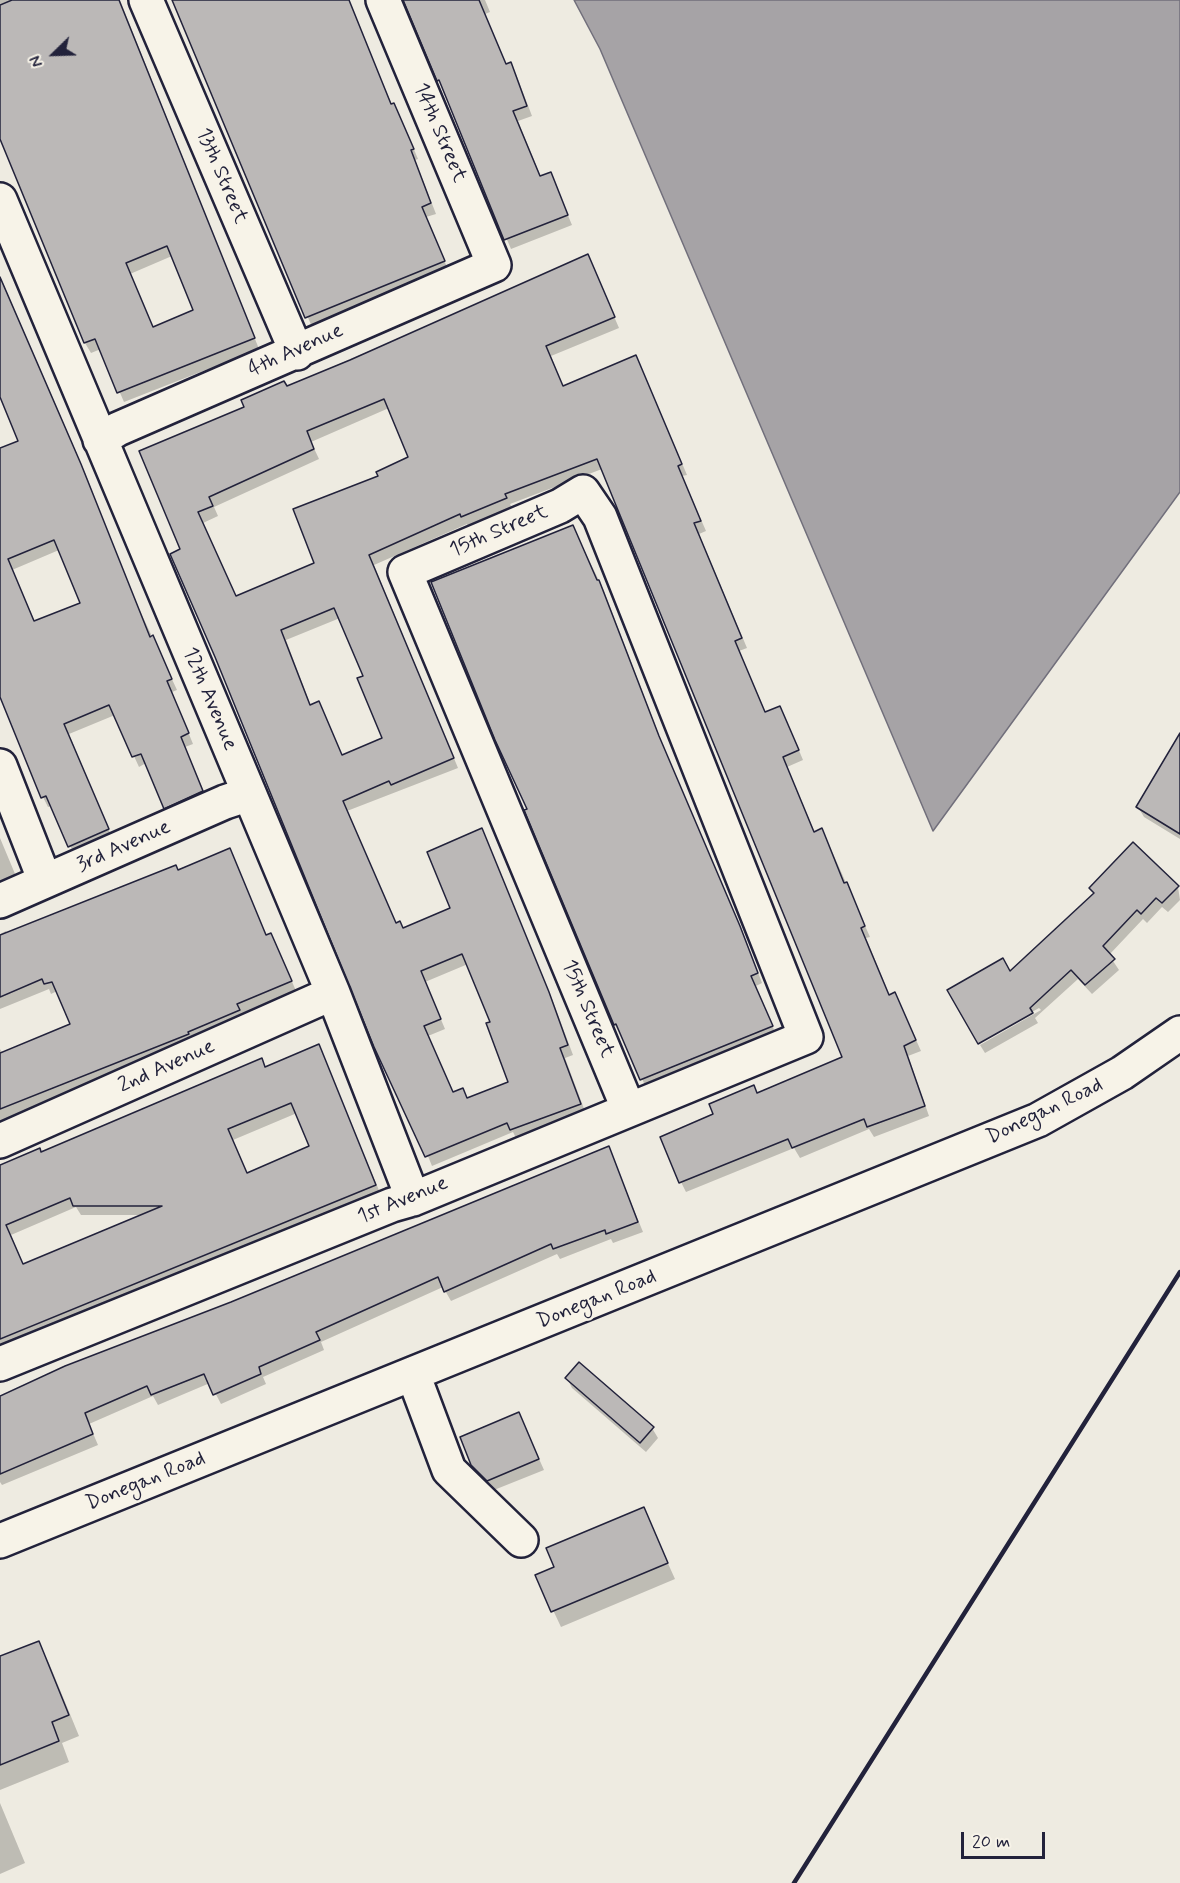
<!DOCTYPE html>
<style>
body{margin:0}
#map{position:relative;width:1180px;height:1883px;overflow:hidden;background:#eeebe1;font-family:Mynerve,sans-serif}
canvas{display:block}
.north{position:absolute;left:24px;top:24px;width:60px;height:60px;-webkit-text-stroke:4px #f7f3e8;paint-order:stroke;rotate:247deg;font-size:16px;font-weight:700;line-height:24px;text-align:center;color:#22223b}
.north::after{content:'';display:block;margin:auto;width:21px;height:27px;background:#22223b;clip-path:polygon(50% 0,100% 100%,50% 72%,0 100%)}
.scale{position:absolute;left:961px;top:1832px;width:84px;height:27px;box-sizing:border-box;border:3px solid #22223b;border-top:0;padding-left:8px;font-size:18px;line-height:21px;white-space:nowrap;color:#22223b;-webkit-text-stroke:4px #f7f3e8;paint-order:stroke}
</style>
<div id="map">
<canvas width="1180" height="1883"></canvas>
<div class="north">N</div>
<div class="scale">20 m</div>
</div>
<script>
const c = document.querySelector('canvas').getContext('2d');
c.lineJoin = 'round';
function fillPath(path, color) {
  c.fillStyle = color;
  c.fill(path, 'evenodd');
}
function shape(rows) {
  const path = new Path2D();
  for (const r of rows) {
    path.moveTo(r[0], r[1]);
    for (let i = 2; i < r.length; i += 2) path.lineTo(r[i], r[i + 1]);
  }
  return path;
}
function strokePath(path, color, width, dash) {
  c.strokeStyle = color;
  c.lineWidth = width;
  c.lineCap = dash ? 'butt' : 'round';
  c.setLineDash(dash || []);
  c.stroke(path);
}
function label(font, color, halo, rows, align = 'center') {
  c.font = font + ' Mynerve,sans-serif';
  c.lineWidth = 5;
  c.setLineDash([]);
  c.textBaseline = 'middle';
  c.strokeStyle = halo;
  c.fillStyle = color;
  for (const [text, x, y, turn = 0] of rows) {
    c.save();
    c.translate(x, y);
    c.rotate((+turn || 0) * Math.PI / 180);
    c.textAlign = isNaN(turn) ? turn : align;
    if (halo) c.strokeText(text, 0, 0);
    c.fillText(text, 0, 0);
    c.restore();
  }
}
const water = shape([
 [574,0,1180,0,1180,492,933,831,600,49,574,0]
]);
const shadow = shape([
 [0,0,120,0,259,349,124,402,101,349,91,353,85,343,0,138],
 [172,256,195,311,154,329,130,274],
 [174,0,348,0,392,105,399,114,418,159,415,160,436,214,426,217,449,272,312,327],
 [405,0,485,0,490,12,485,14,506,65,510,64,516,74,532,116,518,121,541,177,550,173,572,225,511,249],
 [588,256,619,328,551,356,563,387,641,367,687,475,682,476,706,531,699,534,747,648,739,651,766,713,780,708,785,717,803,760,787,767,815,833,827,840,870,937,866,938,890,996,900,1004,921,1051,908,1056,929,1116,874,1137,869,1129,800,1158,794,1148,686,1192,681,1182,758,1094,844,1058,602,469,510,504,512,508,468,526,467,524,374,565,458,768,347,811,396,924,404,929,452,909,482,830,554,1004,573,1055,565,1058,586,1114,517,1140,513,1132,432,1166,141,452,246,408,286,387],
 [389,408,410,458,380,477,316,564,236,597,203,523,218,516,214,507,319,459,311,442],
 [340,618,365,677,384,739,342,756,311,706,286,640],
 [468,964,492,1022,510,1083,467,1099,454,1094,428,1036,445,1029,425,982],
 [0,276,86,475,128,585,177,690,172,692,193,744,185,747,208,801,171,818,146,763,139,767,115,715,69,734,113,840,75,856,52,806,48,807,43,797,0,693,0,450,20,441,0,393],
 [59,550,82,604,35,622,12,570],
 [573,527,604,591,664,748,745,938,762,983,756,986,777,1037,647,1089,615,1025,526,811,529,809],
 [1180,765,1180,839,1144,817,1138,807],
 [0,838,18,881,0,888],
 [229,850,267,936,270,934,276,944,296,991,242,1014,244,1020,193,1045,0,1121,0,1049,3,1054,72,1025,57,991,51,994,49,989,0,1009,0,934,6,931,7,934],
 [1178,887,1180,900,1168,912,1162,907,1147,923,1143,919,1109,955,1119,970,1092,994,1078,979,1035,1018,1038,1023,985,1053,980,1045,1041,1010,1039,1008,979,1042,1009,973,1095,895,1091,888],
 [318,1046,381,1195,0,1352,0,1167,41,1154,261,1060,266,1068],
 [297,1113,311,1146,247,1174,233,1140],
 [76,1207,81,1215,143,1215,24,1266,11,1235],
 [609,1148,643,1232,613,1243,611,1239,560,1259,557,1254,451,1301,443,1287,321,1342,324,1350,263,1377,266,1384,221,1404,210,1383,158,1405,153,1396,89,1424,98,1445,2,1485,0,1482,0,1397],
 [567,1378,652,1428,658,1438,646,1452,572,1388],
 [519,1414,544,1470,494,1490,479,1476,473,1465],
 [643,1508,675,1579,561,1627,537,1576,556,1567],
 [38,1642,49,1663,79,1736,62,1743,69,1762,0,1790,0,1658],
 [0,1803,25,1863,0,1874]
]);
const building = shape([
 [12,0,119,0,255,338,117,393,95,339,84,343,0,139,0,5,12,0],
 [167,246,193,310,153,327,126,263,167,246],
 [172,0,349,0,391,104,394,103,414,149,411,150,431,203,422,207,445,261,305,318,172,0],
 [403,0,479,0,506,64,511,62,527,106,513,111,540,176,551,172,568,215,504,240,439,80,437,81,403,0],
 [588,254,615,317,546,346,563,386,636,355,682,464,678,466,701,521,694,523,742,638,735,641,765,712,780,706,799,750,783,757,814,832,822,828,844,883,847,882,865,926,861,928,889,995,895,992,916,1040,904,1046,925,1106,867,1127,864,1119,792,1148,788,1139,679,1183,660,1137,713,1114,709,1104,754,1085,757,1093,842,1057,597,459,505,494,507,498,461,517,460,514,369,555,454,758,391,785,389,781,343,801,396,923,400,921,403,928,450,908,427,852,482,828,549,992,568,1045,560,1048,581,1104,510,1130,507,1123,425,1157,374,1047,215,657,170,554,180,549,139,451,244,407,241,400,284,381,287,386,350,360,588,254],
 [384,399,408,457,376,472,378,476,293,509,314,563,236,596,198,512,213,506,209,497,314,449,307,431,384,399],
 [334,608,363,676,357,678,382,738,342,755,319,701,310,705,281,630,334,608],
 [462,954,490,1022,486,1023,508,1082,467,1098,463,1088,453,1092,424,1026,441,1019,421,971,462,954],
 [0,277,81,464,150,637,153,635,172,679,167,681,189,733,181,737,203,791,164,809,141,754,132,757,109,705,64,724,109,829,68,847,46,796,41,798,0,697,0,448,18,441,0,397,0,277],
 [54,540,80,603,34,621,8,559,54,540],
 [573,525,597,580,599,580,659,736,740,926,758,973,751,976,773,1026,640,1080,616,1024,614,1025,524,810,527,809,495,740,431,582,573,525],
 [1180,733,1180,834,1136,807,1180,733],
 [1133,842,1179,886,1162,903,1156,898,1141,914,1137,910,1103,946,1115,959,1085,985,1071,970,1030,1008,1033,1013,978,1044,947,990,1003,958,1010,971,1094,893,1089,888,1133,842],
 [230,848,266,935,271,933,292,981,237,1004,240,1010,188,1032,189,1034,0,1109,0,1053,70,1024,52,982,44,984,42,979,0,997,0,935,176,865,178,870,230,848],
 [319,1044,376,1185,0,1339,0,1165,40,1148,41,1152,262,1058,265,1067,319,1044],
 [291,1103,309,1146,247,1173,228,1129,291,1103],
 [70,1198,73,1206,162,1206,23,1264,6,1225,70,1198],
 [609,1146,638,1222,606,1234,605,1230,553,1249,551,1244,444,1292,438,1277,316,1332,320,1340,259,1367,261,1374,213,1395,204,1374,151,1395,147,1386,85,1413,93,1434,0,1474,0,1396,65,1366,231,1302,609,1146],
 [579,1362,654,1427,640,1443,565,1378,579,1362],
 [519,1412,539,1459,487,1481,471,1465,460,1437,519,1412],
 [644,1507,668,1563,551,1612,535,1575,554,1567,546,1548,644,1507],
 [39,1641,69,1715,52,1722,59,1741,0,1765,0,1656,39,1641]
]);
const minor = shape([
 [146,0,297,353],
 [0,200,333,993,413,1199],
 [100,440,118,429,494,265,383,0],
 [0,766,45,881],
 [0,901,225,802,249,794],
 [0,1141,333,993],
 [0,1364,392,1205,413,1199,806,1037,600,517,583,492,560,506,405,572,628,1108],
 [413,1374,449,1470,521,1540],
 [0,1541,1038,1120,1122,1073,1180,1033]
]);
const rail = shape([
 [794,1883,1180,1272]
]);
const streetNames = [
 ["14th Street",439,133,67],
 ["13th Street",221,176,67],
 ["4th Avenue",296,351,-24],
 ["15th Street",499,532,-23],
 ["12th Avenue",209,699,67],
 ["3rd Avenue",124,847,-24],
 ["15th Street",587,1009,67],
 ["2nd Avenue",167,1067,-24],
 ["Donegan Road",1045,1112,-26],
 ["1st Avenue",403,1201,-22],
 ["Donegan Road",597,1300,-22],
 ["Donegan Road",146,1482,-22]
];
fillPath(water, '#a6a3a6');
strokePath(water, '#716f7b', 1.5);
fillPath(shadow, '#0003');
fillPath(building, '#bbb8b7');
strokePath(building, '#22223b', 1.5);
strokePath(minor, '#22223b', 38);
strokePath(minor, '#f7f3e8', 33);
strokePath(rail, '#22223b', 4.5);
label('21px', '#22223b', '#f7f3e8', streetNames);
</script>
